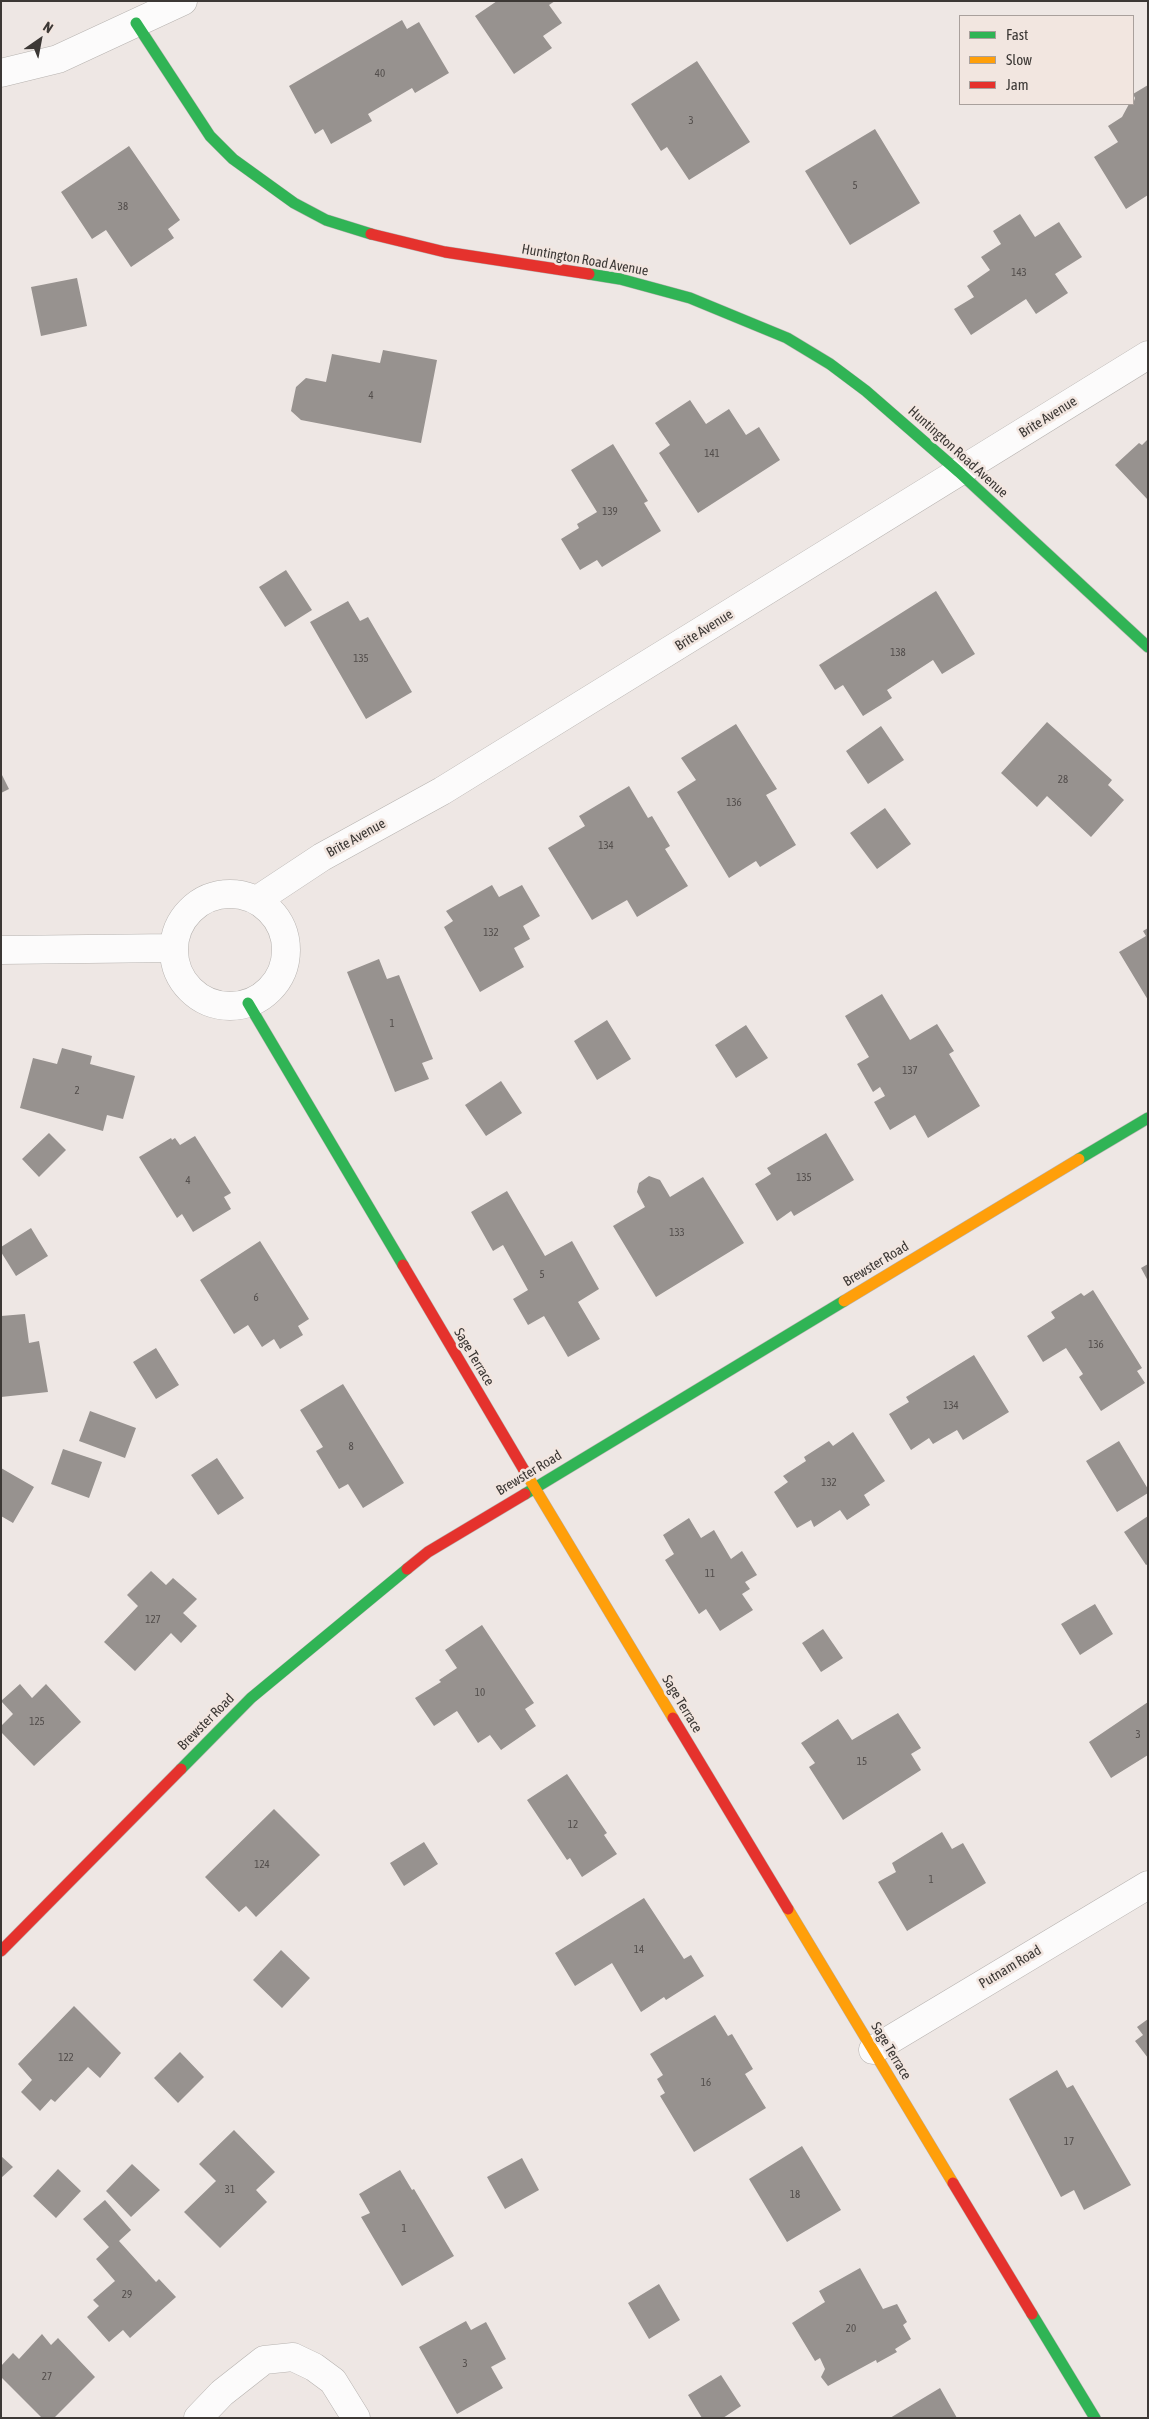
<!DOCTYPE html>
<style>
body{margin:0}
#map{position:relative;width:1149px;height:2419px;overflow:hidden;background:#eee7e4;font-family:"Asap Condensed",sans-serif}
canvas{display:block}
.frame{position:absolute;inset:0;border:2px solid #3c3835;pointer-events:none}
.legend{position:absolute;left:959px;top:15px;width:175px;height:90px;box-sizing:border-box;background:#f2e6e0;border:1px solid #a9a09c;margin:0;padding:6px 9px;list-style:none;font-size:15px;color:#3c3835}
.legend li{display:flex;align-items:center;gap:10px;height:25px}
.legend b{width:25px;border:1px solid #a9a09c}
.north{position:absolute;left:15px;top:15px;width:50px;height:50px;-webkit-text-stroke:4px #f2e6e0;paint-order:stroke;rotate:33deg;font-size:14px;font-weight:700;line-height:20px;text-align:center;color:#3c3835}
.north::after{content:'';display:block;margin:auto;width:18px;height:22px;background:#3c3835;clip-path:polygon(50% 0,100% 100%,50% 72%,0 100%)}
</style>
<div id="map">
<canvas width="1149" height="2419"></canvas>
<div class="frame"></div>
<ul class="legend">
<li><b style="height:6px;background:#30b455"></b>Fast</li>
<li><b style="height:6px;background:#ff9f0a"></b>Slow</li>
<li><b style="height:6px;background:#e5322d"></b>Jam</li>
</ul>
<div class="north">N</div>
</div>
<script>
const c = document.querySelector('canvas').getContext('2d');
c.lineJoin = 'round';
function fillPath(path, color) {
  c.fillStyle = color;
  c.fill(path, 'evenodd');
}
function shape(rows) {
  const path = new Path2D();
  for (const r of rows) {
    if (r.length === 3) {
      path.moveTo(r[0] + r[2], r[1]);
      path.arc(r[0], r[1], r[2], 0, 2 * Math.PI);
      continue;
    }
    path.moveTo(r[0], r[1]);
    for (let i = 2; i < r.length; i += 2) path.lineTo(r[i], r[i + 1]);
  }
  return path;
}
function strokePath(path, color, width, dash) {
  c.strokeStyle = color;
  c.lineWidth = width;
  c.lineCap = dash ? 'butt' : 'round';
  c.setLineDash(dash || []);
  c.stroke(path);
}
function label(font, color, halo, rows, align = 'center') {
  c.font = font + ' "Asap Condensed",sans-serif';
  c.lineWidth = 5;
  c.setLineDash([]);
  c.textBaseline = 'middle';
  c.strokeStyle = halo;
  c.fillStyle = color;
  for (const [text, x, y, turn = 0] of rows) {
    c.save();
    c.translate(x, y);
    c.rotate((+turn || 0) * Math.PI / 180);
    c.textAlign = isNaN(turn) ? turn : align;
    if (halo) c.strokeText(text, 0, 0);
    c.fillText(text, 0, 0);
    c.restore();
  }
}
const building = shape([
 [497,1,555,1,549,5,562,23,543,36,552,48,514,74,475,16],
 [402,20,407,29,419,22,449,73,415,93,412,88,368,114,372,121,331,144,323,129,315,134,289,86],
 [697,61,750,142,689,180,667,147,661,151,631,104],
 [1148,85,1148,195,1126,209,1094,157,1118,142,1108,126,1122,117,1129,104,1133,104,1135,98,1133,94],
 [875,129,920,203,850,245,805,171],
 [129,146,180,220,168,229,174,238,131,267,106,230,92,239,61,192],
 [1020,214,1035,237,1059,222,1082,257,1055,274,1068,293,1036,314,1026,299,971,335,954,309,974,297,967,286,990,270,981,257,1001,244,993,231],
 [77,278,87,326,41,336,31,287],
 [383,350,437,360,421,443,301,420,291,411,296,387,306,378,326,382,332,354,380,363],
 [690,400,706,424,729,409,746,435,759,427,780,460,698,513,659,453,670,445,655,423],
 [1148,439,1148,500,1115,465,1139,443,1142,445],
 [613,444,648,501,644,503,661,531,602,567,597,560,580,570,561,539,579,528,577,524,597,512,571,470],
 [286,570,312,610,285,627,259,587],
 [936,591,975,654,942,674,933,660,887,690,892,698,863,716,843,685,835,690,819,665],
 [348,601,360,621,368,617,412,692,366,719,310,622],
 [1047,722,1112,780,1108,785,1124,800,1091,837,1047,796,1037,807,1001,773],
 [736,724,777,789,766,795,796,845,760,867,756,861,729,878,677,792,696,780,681,758],
 [881,726,904,760,868,784,846,751],
 [1,773,9,789,1,793],
 [629,786,648,818,652,816,670,846,665,849,688,886,637,917,627,900,592,920,548,848,585,826,579,816],
 [885,808,911,844,877,869,850,833],
 [492,885,499,897,522,885,540,916,523,926,530,939,514,948,524,967,480,992,444,927,453,921,446,911],
 [1148,928,1148,1000,1119,952,1146,936,1143,931],
 [379,959,387,979,399,975,433,1059,422,1063,429,1079,395,1092,347,972],
 [882,994,910,1040,937,1024,954,1051,949,1054,980,1106,928,1138,915,1115,890,1130,874,1102,885,1096,880,1087,873,1092,857,1064,869,1057,845,1016],
 [607,1020,631,1059,597,1080,574,1041],
 [746,1025,768,1058,736,1078,715,1045],
 [62,1048,92,1056,90,1064,135,1076,123,1119,107,1115,103,1131,20,1108,33,1058,57,1064],
 [501,1081,522,1113,486,1136,465,1105],
 [49,1133,66,1150,39,1177,22,1159],
 [826,1133,854,1180,794,1216,791,1211,777,1221,755,1184,771,1174,767,1168],
 [195,1136,231,1193,224,1197,231,1209,193,1232,182,1214,177,1218,139,1157,171,1138,172,1140,175,1138,180,1145],
 [649,1176,660,1180,670,1197,703,1177,744,1243,656,1297,613,1226,645,1207,637,1192,639,1183],
 [507,1191,545,1256,572,1241,599,1289,578,1302,600,1339,568,1357,544,1316,528,1325,513,1299,528,1290,503,1245,493,1251,471,1212],
 [31,1228,48,1256,16,1276,1,1252,1,1247],
 [260,1241,309,1319,298,1326,303,1335,280,1349,274,1339,262,1347,248,1325,234,1334,200,1280],
 [1148,1264,1148,1281,1141,1268],
 [1093,1290,1142,1368,1137,1371,1145,1383,1101,1411,1079,1377,1083,1374,1066,1348,1043,1362,1027,1336,1055,1318,1051,1312,1081,1293,1084,1296],
 [25,1314,29,1343,39,1341,48,1392,1,1397,1,1316],
 [156,1348,179,1385,156,1399,133,1362],
 [974,1355,1009,1412,963,1440,957,1430,933,1444,929,1438,911,1450,889,1414,909,1402,906,1397],
 [343,1384,404,1483,363,1508,348,1484,339,1489,316,1451,323,1447,300,1410],
 [90,1411,136,1428,125,1458,79,1441],
 [853,1432,885,1481,864,1495,870,1505,847,1520,840,1510,814,1527,811,1520,797,1528,774,1492,788,1482,783,1476,806,1461,804,1457,829,1441,833,1446],
 [1119,1441,1148,1489,1148,1493,1117,1512,1086,1461],
 [63,1449,102,1462,89,1498,51,1484],
 [217,1458,244,1498,218,1515,191,1475],
 [1,1468,34,1487,13,1523,1,1516],
 [1148,1516,1148,1564,1146,1565,1124,1532],
 [689,1518,701,1538,714,1530,731,1559,742,1551,757,1575,745,1582,750,1589,742,1594,753,1610,720,1631,706,1609,699,1614,665,1560,674,1554,663,1535],
 [151,1571,166,1585,173,1578,197,1599,183,1613,197,1626,181,1643,171,1633,135,1671,104,1642,138,1606,127,1595],
 [1095,1604,1113,1634,1080,1655,1061,1624],
 [482,1625,534,1703,525,1709,536,1726,501,1750,490,1735,478,1743,457,1711,434,1726,415,1698,441,1682,439,1680,457,1668,445,1650],
 [823,1629,843,1658,821,1672,802,1643],
 [20,1684,32,1698,46,1684,81,1722,34,1766,1,1732,1,1726,13,1714,1,1701],
 [1148,1702,1148,1755,1111,1778,1089,1742],
 [898,1713,921,1748,911,1754,921,1770,843,1820,809,1767,815,1763,801,1743,838,1719,852,1740],
 [567,1774,607,1833,604,1835,617,1854,582,1877,570,1858,567,1860,527,1800],
 [274,1809,320,1855,256,1917,246,1906,239,1912,205,1877],
 [942,1832,952,1849,963,1843,986,1883,907,1931,878,1882,896,1872,892,1863],
 [424,1842,438,1864,404,1886,390,1863],
 [644,1898,684,1959,691,1955,704,1976,666,2000,664,1997,641,2012,612,1963,575,1986,555,1953],
 [281,1950,310,1978,282,2008,253,1980],
 [74,2006,121,2053,100,2078,88,2067,55,2102,51,2099,40,2111,21,2092,32,2080,18,2064],
 [715,2015,728,2036,732,2034,753,2069,745,2074,766,2108,694,2152,660,2096,665,2093,657,2079,663,2075,650,2054],
 [1148,2019,1148,2058,1135,2041,1143,2035,1137,2027],
 [180,2052,204,2077,178,2103,154,2078],
 [1057,2070,1067,2088,1073,2085,1131,2185,1084,2210,1074,2190,1061,2197,1009,2099],
 [234,2130,275,2172,256,2190,267,2202,220,2248,184,2212,216,2181,199,2164],
 [802,2146,841,2210,787,2242,749,2179],
 [1,2156,13,2167,1,2178],
 [522,2158,539,2190,505,2209,487,2177],
 [132,2164,160,2190,131,2217,106,2191],
 [58,2169,81,2191,56,2218,33,2196],
 [400,2170,412,2190,414,2189,454,2256,402,2286,361,2217,370,2213,359,2194],
 [105,2200,131,2230,119,2241,156,2282,159,2279,176,2297,130,2338,123,2330,109,2342,87,2317,99,2306,93,2300,115,2281,96,2259,109,2247,83,2219],
 [860,2268,883,2309,897,2304,907,2322,903,2325,911,2339,895,2349,897,2352,877,2363,876,2360,828,2386,821,2377,825,2369,820,2358,815,2361,792,2323,825,2302,819,2291],
 [659,2284,680,2320,649,2339,628,2303],
 [466,2321,471,2330,486,2322,506,2359,491,2367,503,2388,457,2414,419,2347],
 [42,2334,51,2345,58,2338,95,2377,54,2418,42,2418,1,2377,1,2366,13,2353,19,2359],
 [721,2375,741,2406,723,2418,702,2418,688,2395],
 [940,2388,957,2418,890,2418]
]);
const street = shape([
 [1,73,58,59,183,1],
 [230,950,56],
 [257,900,322,857,442,791,1148,355],
 [1,950,173,948],
 [873,2050,1148,1885],
 [198,2418,222,2393,264,2360,293,2357,314,2367,333,2381,356,2418]
]);
const fast = shape([
 [136,23,210,136,233,159,294,203,326,220,371,234],
 [589,274,620,279,690,298,787,338,830,364,866,391,959,472,1148,647],
 [248,1003,403,1265],
 [1079,1159,1148,1118],
 [525,1494,844,1301],
 [181,1769,251,1698,407,1569],
 [1032,2314,1095,2418]
]);
const slow = shape([
 [844,1301,1079,1159],
 [524,1470,673,1718],
 [788,1909,953,2183]
]);
const jam = shape([
 [371,234,445,252,589,274],
 [403,1265,524,1470],
 [407,1569,428,1552,525,1494],
 [673,1718,788,1909],
 [1,1951,181,1769],
 [953,2183,1032,2314]
]);
const numberNames = [
 ["40",380,74],
 ["3",691,121],
 ["5",855,186],
 ["38",123,207],
 ["143",1019,273],
 ["4",371,396],
 ["141",712,454],
 ["139",610,512],
 ["138",898,653],
 ["135",361,659],
 ["28",1063,780],
 ["136",734,803],
 ["134",606,846],
 ["132",491,933],
 ["1",392,1024],
 ["137",910,1071],
 ["2",77,1091],
 ["135",804,1178],
 ["4",188,1181],
 ["133",677,1233],
 ["5",542,1275],
 ["6",256,1298],
 ["136",1096,1345],
 ["134",951,1406],
 ["8",351,1447],
 ["132",829,1483],
 ["11",710,1574],
 ["127",153,1620],
 ["10",480,1693],
 ["125",37,1722],
 ["3",1138,1735],
 ["15",862,1762],
 ["12",573,1825],
 ["124",262,1865],
 ["1",931,1880],
 ["14",639,1950],
 ["122",66,2058],
 ["16",706,2083],
 ["17",1069,2142],
 ["31",230,2190],
 ["18",795,2195],
 ["1",404,2229],
 ["29",127,2295],
 ["20",851,2329],
 ["3",465,2364],
 ["27",47,2377]
];
const streetNames = [
 ["Huntington Road Avenue",585,260,10],
 ["Brite Avenue",1048,417,-32],
 ["Huntington Road Avenue",958,452,42],
 ["Brite Avenue",704,630,-32],
 ["Brite Avenue",356,838,-29],
 ["Brewster Road",876,1264,-31],
 ["Sage Terrace",474,1357,59],
 ["Brewster Road",529,1473,-31],
 ["Sage Terrace",682,1704,59],
 ["Brewster Road",206,1722,-45],
 ["Putnam Road",1010,1967,-31],
 ["Sage Terrace",891,2051,59]
];
fillPath(building, '#97928f');
strokePath(street, '#b6b2af', 29);
strokePath(fast, '#b6b2af', 12);
strokePath(slow, '#b6b2af', 12);
strokePath(jam, '#b6b2af', 12);
strokePath(street, '#fcfbfb', 28);
strokePath(fast, '#30b455', 11);
strokePath(slow, '#ff9f0a', 11);
strokePath(jam, '#e5322d', 11);
label('11px', '#534e4c', null, numberNames);
label('14px', '#3c3835', '#f2e6e0', streetNames);
</script>
